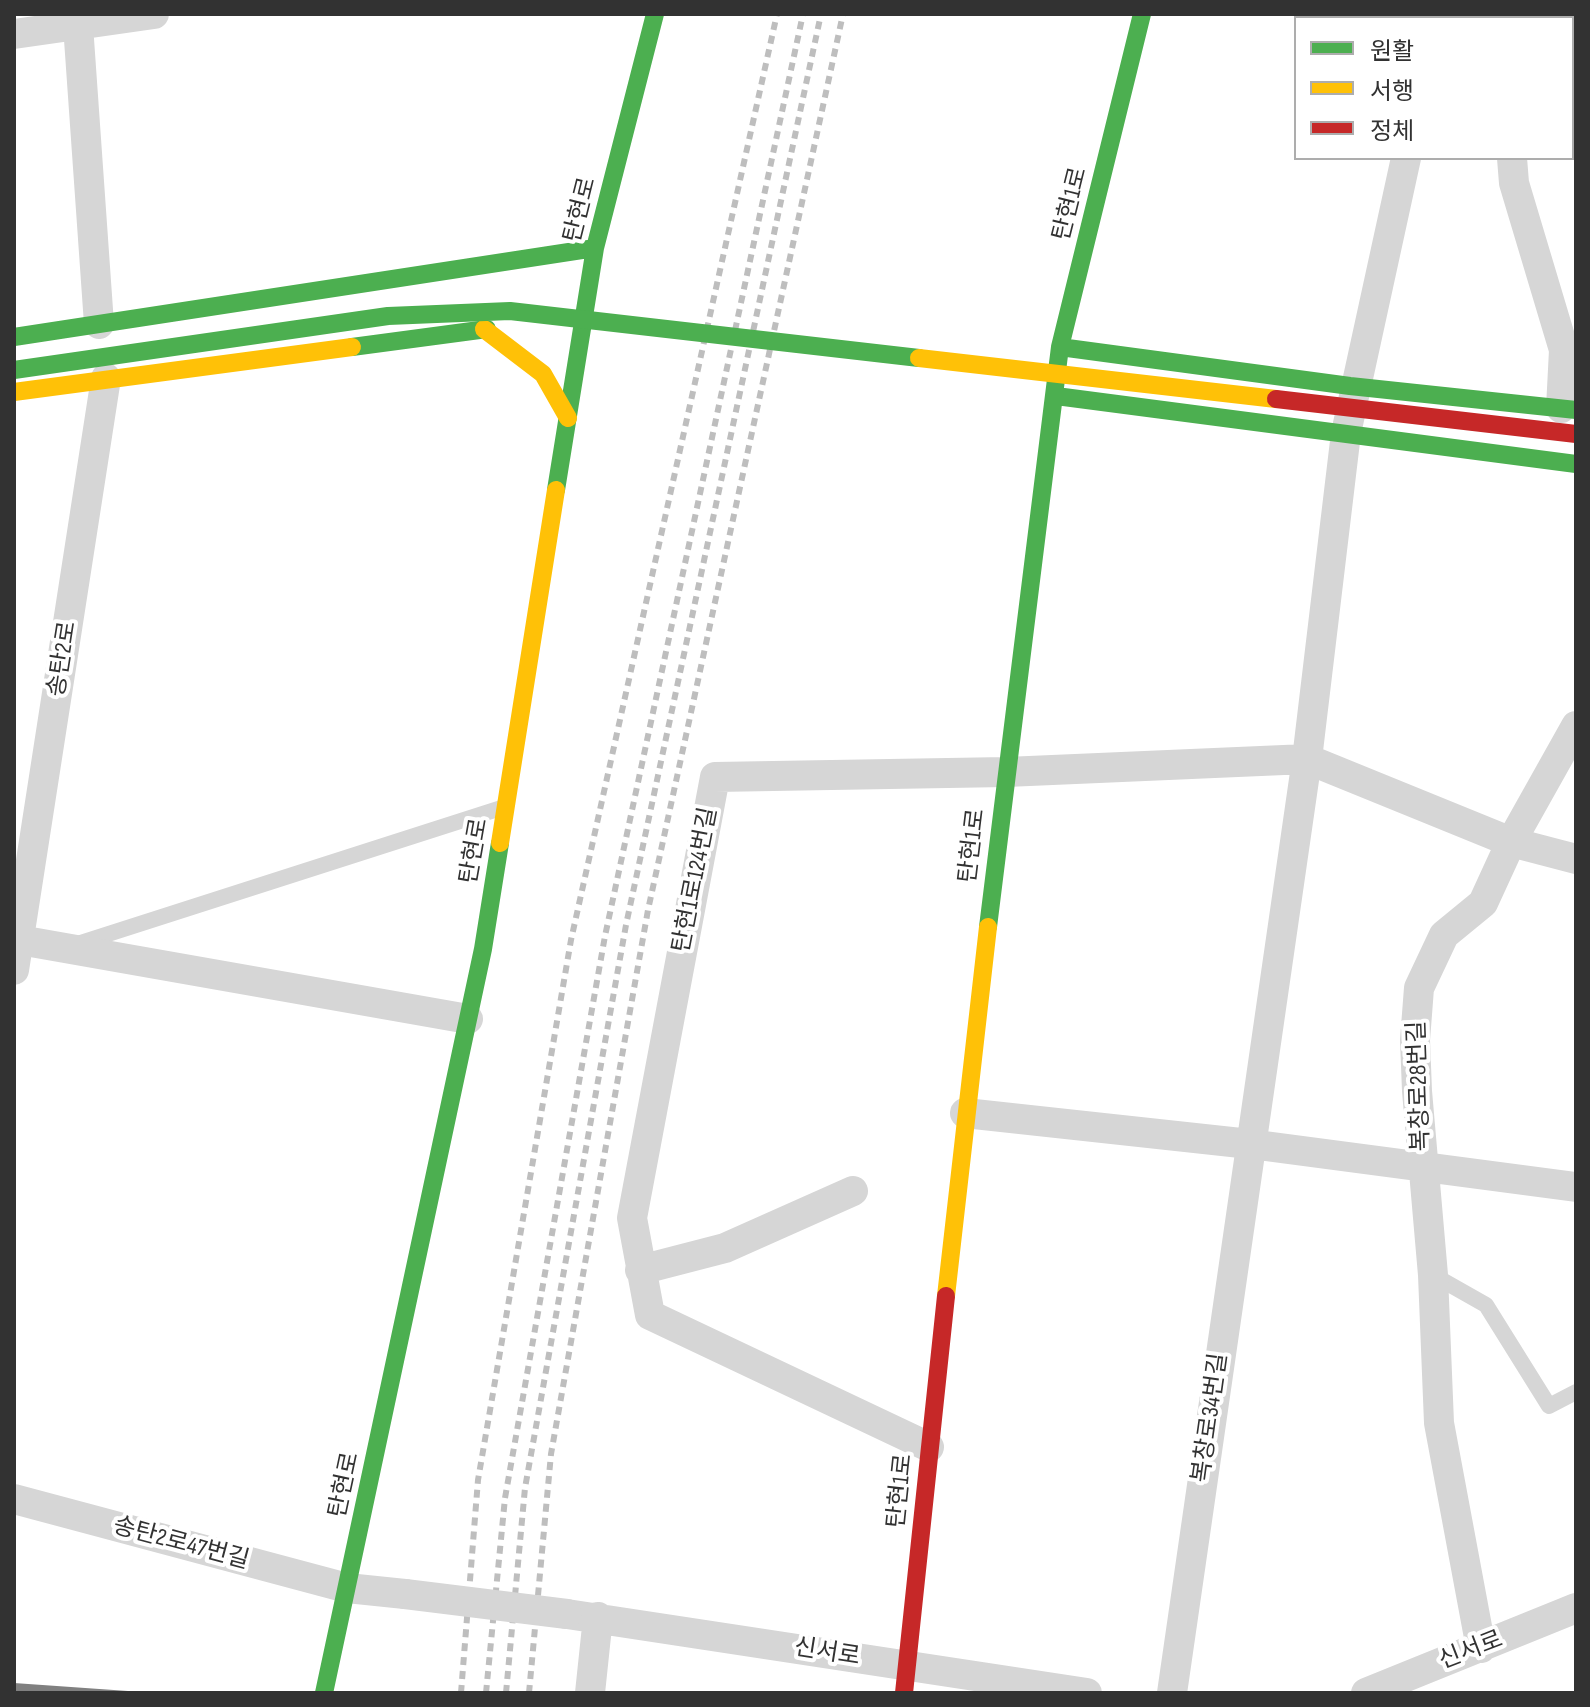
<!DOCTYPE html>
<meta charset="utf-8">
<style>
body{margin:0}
#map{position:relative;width:1590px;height:1707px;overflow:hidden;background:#fff;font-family:"Sofia Sans Condensed","Noto Sans KR",sans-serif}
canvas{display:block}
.frame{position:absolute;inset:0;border:16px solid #323232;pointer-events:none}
.legend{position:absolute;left:1294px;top:16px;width:280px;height:144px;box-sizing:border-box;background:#fff;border:2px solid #adadad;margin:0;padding:10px 14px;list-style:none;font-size:24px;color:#323232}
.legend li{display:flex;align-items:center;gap:16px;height:40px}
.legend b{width:40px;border:2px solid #adadad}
</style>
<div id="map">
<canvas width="1590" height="1707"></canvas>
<div class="frame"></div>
<ul class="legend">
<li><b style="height:10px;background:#4caf50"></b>원활</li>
<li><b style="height:10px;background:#ffc107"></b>서행</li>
<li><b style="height:10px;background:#c62828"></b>정체</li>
</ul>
</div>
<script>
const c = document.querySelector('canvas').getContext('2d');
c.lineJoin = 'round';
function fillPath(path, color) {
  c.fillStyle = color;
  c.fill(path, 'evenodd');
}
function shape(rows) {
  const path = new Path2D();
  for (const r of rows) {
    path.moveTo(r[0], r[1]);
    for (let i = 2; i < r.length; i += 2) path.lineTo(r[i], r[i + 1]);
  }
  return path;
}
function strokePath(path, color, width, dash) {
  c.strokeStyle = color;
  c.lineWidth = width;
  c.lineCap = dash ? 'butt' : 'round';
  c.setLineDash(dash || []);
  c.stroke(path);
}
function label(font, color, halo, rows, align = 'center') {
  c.font = font + ' "Sofia Sans Condensed","Noto Sans KR",sans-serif';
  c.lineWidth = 8;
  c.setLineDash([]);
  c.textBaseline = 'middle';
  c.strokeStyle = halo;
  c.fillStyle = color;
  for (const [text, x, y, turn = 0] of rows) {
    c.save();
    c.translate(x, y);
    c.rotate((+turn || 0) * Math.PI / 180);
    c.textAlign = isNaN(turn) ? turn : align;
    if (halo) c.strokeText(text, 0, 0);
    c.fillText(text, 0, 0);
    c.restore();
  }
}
const building = shape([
 [14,1683,128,1691,128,1693,14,1693]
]);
const lane = shape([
 [74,945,501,808],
 [1433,1275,1486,1305,1549,1406,1576,1392]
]);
const street = shape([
 [1509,14,1509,18],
 [1437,18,1437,14],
 [78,25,99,324],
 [14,34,154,14],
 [1512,158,1514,183,1564,350,1561,408],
 [14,939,468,1019],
 [14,970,106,378],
 [965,1113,1250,1144,1576,1187],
 [640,1270,725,1248,853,1191],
 [929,1447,650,1315,632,1218,715,777,1006,772,1307,759,1511,842,1576,859],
 [14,1499,347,1588,405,1594],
 [567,1614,1087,1693],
 [1481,1648,1439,1423,1433,1275,1417,1091,1415,1040,1419,988,1444,935,1483,903,1511,842,1576,726],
 [590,1693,598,1617],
 [1172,1693,1307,759,1346,433,1406,158],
 [1366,1693,1576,1608]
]);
const fast = shape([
 [14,337,595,248],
 [352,347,487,329],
 [1060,347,1350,386,1576,410],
 [1056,396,1576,464],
 [556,490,595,248,655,14],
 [988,927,1060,347,1142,14],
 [324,1693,483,949,500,843]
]);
const slow = shape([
 [484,329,543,374,568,418],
 [14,392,352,347],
 [500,843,556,490],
 [946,1296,988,927]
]);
const jam = shape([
 [904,1693,946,1296]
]);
const rail = shape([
 [461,1693,478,1480,571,940,777,14],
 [486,1693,505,1498,605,936,803,14],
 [506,1693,525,1488,626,925,821,14],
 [529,1693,551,1454,648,910,843,14]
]);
const streetBridge = shape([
 [405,1594,567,1614]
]);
const fastBridge = shape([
 [14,370,388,316,510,311,919,358]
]);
const slowBridge = shape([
 [919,358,1276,399]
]);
const jamBridge = shape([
 [1276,399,1576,434]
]);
const streetNames = [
 ["탄현1로",1071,204,-76],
 ["탄현로",581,210,-76],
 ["송탄2로",63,659,-81],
 ["탄현1로",973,846,-83],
 ["탄현로",475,851,-80],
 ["탄현1로124번길",696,880,-79],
 ["복창로28번길",1420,1086,-92],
 ["복창로34번길",1211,1418,-82],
 ["탄현로",345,1485,-78],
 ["탄현1로",901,1491,-84],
 ["송탄2로47번길",181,1544,15],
 ["신서로",1471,1651,-21],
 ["신서로",827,1653,9]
];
fillPath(building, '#808080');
strokePath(lane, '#d6d6d6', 16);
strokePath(street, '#d6d6d6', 30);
strokePath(fast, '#4caf50', 18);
strokePath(slow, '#ffc107', 18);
strokePath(jam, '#c62828', 18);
strokePath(rail, '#bebebe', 6, [8, 6]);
strokePath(streetBridge, '#d6d6d6', 30);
strokePath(fastBridge, '#4caf50', 18);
strokePath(slowBridge, '#ffc107', 18);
strokePath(jamBridge, '#c62828', 18);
label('24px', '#323232', '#fff', streetNames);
</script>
